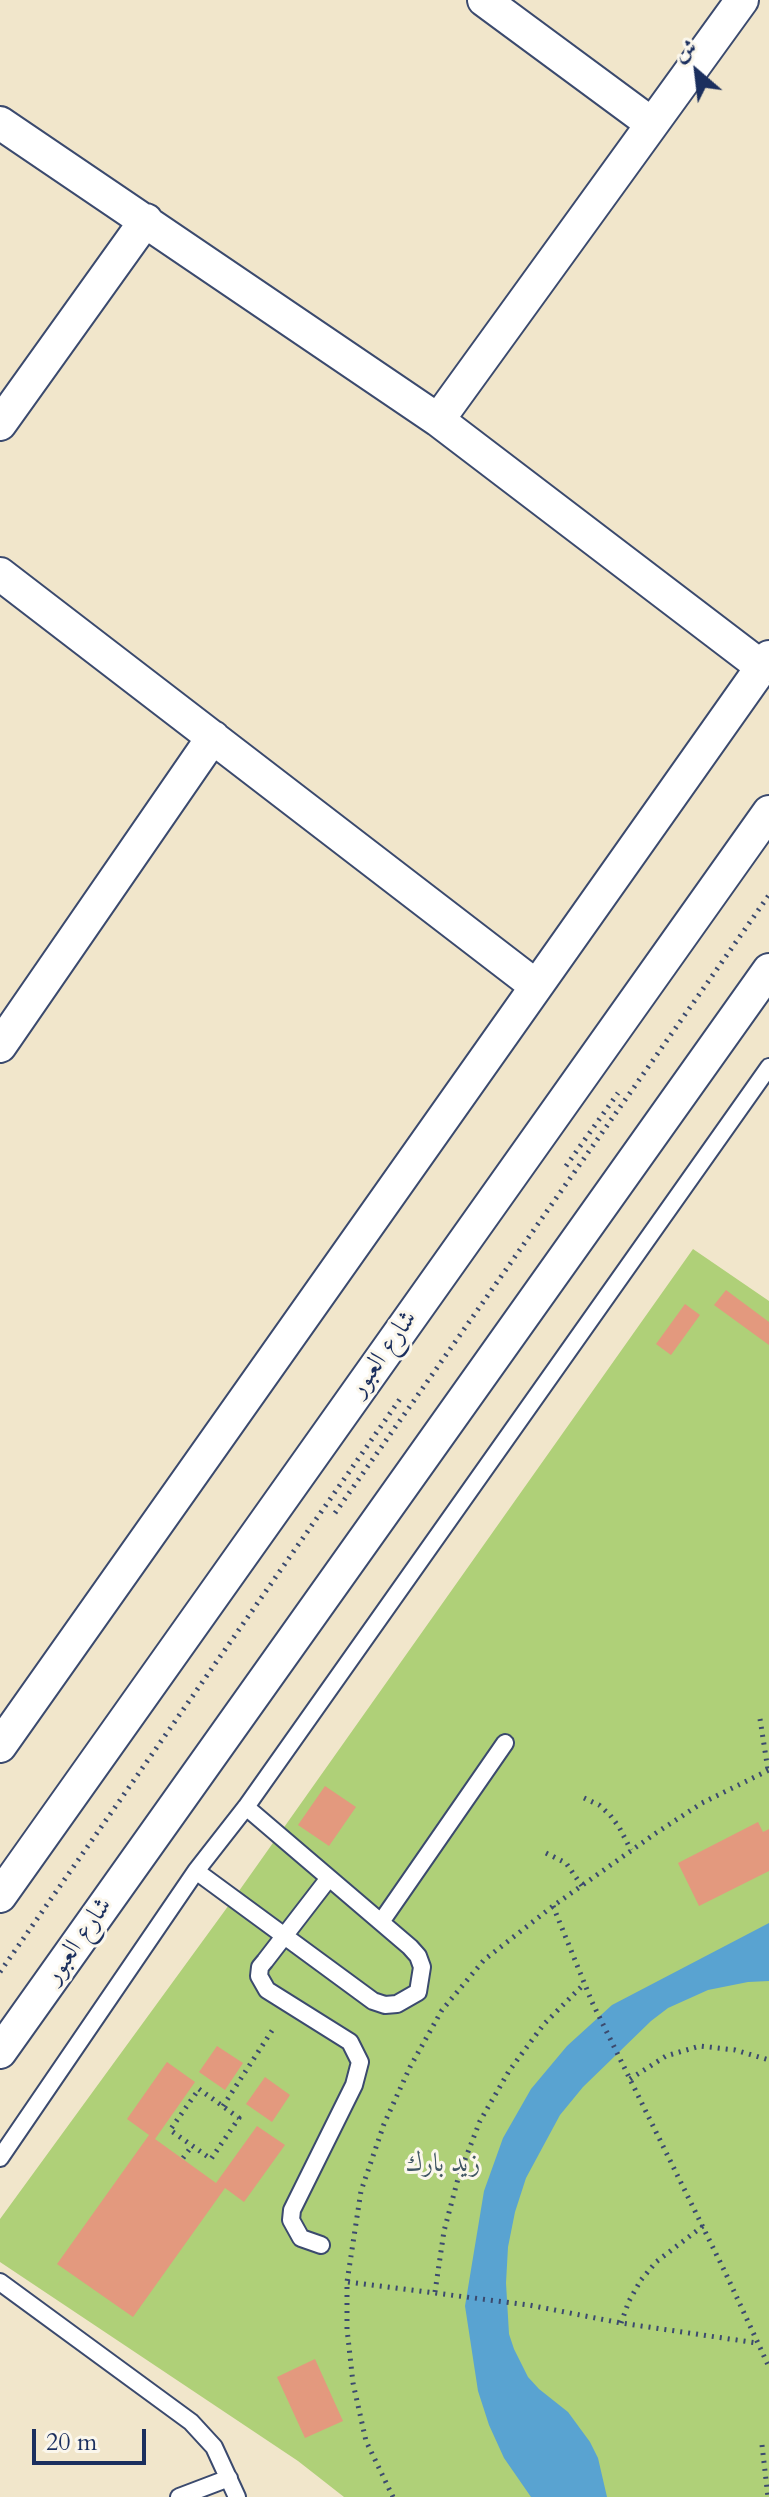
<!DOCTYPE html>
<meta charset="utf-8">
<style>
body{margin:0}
#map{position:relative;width:769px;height:2497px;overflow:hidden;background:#f1e6cb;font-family:Cardo,Amiri,serif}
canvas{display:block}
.north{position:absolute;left:657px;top:32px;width:80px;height:80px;-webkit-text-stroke:6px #fbf7ec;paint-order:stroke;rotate:332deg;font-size:22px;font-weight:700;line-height:32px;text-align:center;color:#1b2f5e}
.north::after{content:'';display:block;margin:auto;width:28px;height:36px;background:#1b2f5e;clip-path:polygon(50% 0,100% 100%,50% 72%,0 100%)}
.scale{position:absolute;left:32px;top:2429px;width:114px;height:36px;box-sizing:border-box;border:4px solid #1b2f5e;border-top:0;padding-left:10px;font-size:24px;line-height:28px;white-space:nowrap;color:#1b2f5e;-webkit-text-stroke:6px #fbf7ec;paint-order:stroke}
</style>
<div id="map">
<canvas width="769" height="2497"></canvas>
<div class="north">ش</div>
<div class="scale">20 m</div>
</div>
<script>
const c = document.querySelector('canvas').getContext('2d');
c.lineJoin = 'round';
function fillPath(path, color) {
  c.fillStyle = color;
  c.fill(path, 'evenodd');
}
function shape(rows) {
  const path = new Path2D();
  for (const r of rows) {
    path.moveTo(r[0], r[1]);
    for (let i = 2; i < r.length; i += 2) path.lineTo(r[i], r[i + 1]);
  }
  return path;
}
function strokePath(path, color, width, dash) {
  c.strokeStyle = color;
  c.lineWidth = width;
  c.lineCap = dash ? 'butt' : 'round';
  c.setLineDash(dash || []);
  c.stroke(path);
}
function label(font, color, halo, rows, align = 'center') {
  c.font = font + ' Cardo,Amiri,serif';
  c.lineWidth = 6;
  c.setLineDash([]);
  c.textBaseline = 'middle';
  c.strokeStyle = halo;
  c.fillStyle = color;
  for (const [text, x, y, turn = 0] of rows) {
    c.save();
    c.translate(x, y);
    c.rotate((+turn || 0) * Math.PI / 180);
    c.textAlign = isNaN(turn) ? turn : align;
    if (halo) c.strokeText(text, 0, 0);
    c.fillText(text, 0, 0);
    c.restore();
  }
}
const green = shape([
 [693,1249,769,1301,769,2497,344,2497,298,2461,0,2262,0,2219,234,1898]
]);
const water = shape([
 [769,1923,769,1981,748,1982,708,1990,668,2008,651,2021,583,2087,560,2115,526,2178,515,2212,508,2247,506,2283,509,2334,514,2349,528,2377,539,2389,568,2412,590,2442,598,2458,607,2497,531,2497,504,2458,489,2425,478,2391,465,2306,484,2191,503,2138,531,2089,567,2046,612,2005]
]);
const building = shape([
 [726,1290,769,1322,769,1345,714,1305],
 [685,1304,700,1315,671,1355,656,1344],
 [325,1786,356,1807,329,1846,298,1825],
 [758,1822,763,1832,769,1829,769,1871,699,1906,678,1863],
 [217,2046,243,2063,225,2090,199,2072],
 [167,2062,195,2082,155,2139,216,2183,257,2126,285,2145,244,2202,225,2188,133,2317,57,2264,149,2135,127,2119],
 [265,2077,290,2095,272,2122,246,2104],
 [315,2359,343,2421,305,2438,277,2377]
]);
const path = shape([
 [566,1166,618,1093],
 [335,1513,769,895],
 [760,1719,768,1770],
 [584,1798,599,1805,610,1815,619,1827,631,1850],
 [546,1853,566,1863,582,1886],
 [553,1906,592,2002,726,2274,769,2367],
 [0,1972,400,1399],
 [630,2079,666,2056,700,2046,735,2050,769,2060],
 [199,2089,239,2118,211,2159,170,2130,199,2089],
 [223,2106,275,2026],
 [183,2158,192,2146],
 [348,2282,529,2305,621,2323,757,2343],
 [435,2292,444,2231,459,2175,480,2121,509,2071,544,2024,585,1983],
 [621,2323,629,2301,641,2280,656,2262,703,2226],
 [762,2445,768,2497],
 [393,2497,366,2441,353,2383,347,2329,347,2282,361,2191,384,2124,410,2067,442,2010,484,1960,553,1906,656,1833,702,1803,769,1770]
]);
const lane = shape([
 [196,1871,373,2001,385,2005,397,2004,418,1992,422,1967,418,1956,410,1947,246,1807],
 [381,1922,505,1743],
 [0,2158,196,1871,246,1807,769,1067],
 [321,2245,301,2238,291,2220,292,2210,354,2085,360,2062,350,2042,267,1990,259,1976,260,1967,265,1961,329,1878],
 [0,2282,191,2422,214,2447,237,2497],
 [179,2497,229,2478]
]);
const street = shape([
 [484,0,652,124],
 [0,123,438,420,762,667],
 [438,420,742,0],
 [0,424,146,220],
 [0,574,536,986],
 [0,1046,213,737],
 [0,1746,769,657],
 [0,1896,769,812],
 [0,2052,769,970]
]);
const streetNames = [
 ["شارع العبور",384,1354,-55],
 ["شارع العبور",79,1941,-55]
];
const parkNames = [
 ["زيد بارك",443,2165]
];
fillPath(green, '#afd078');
fillPath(water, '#59a3d1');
fillPath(building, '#e3997e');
strokePath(lane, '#3b4a6e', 20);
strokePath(street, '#3b4a6e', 36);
strokePath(path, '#3b4a6e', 5, [2, 6]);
strokePath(lane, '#fff', 16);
strokePath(street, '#fff', 32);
label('26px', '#1b2f5e', '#fbf7ec', streetNames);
label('26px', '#405764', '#fbf7ec', parkNames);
</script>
